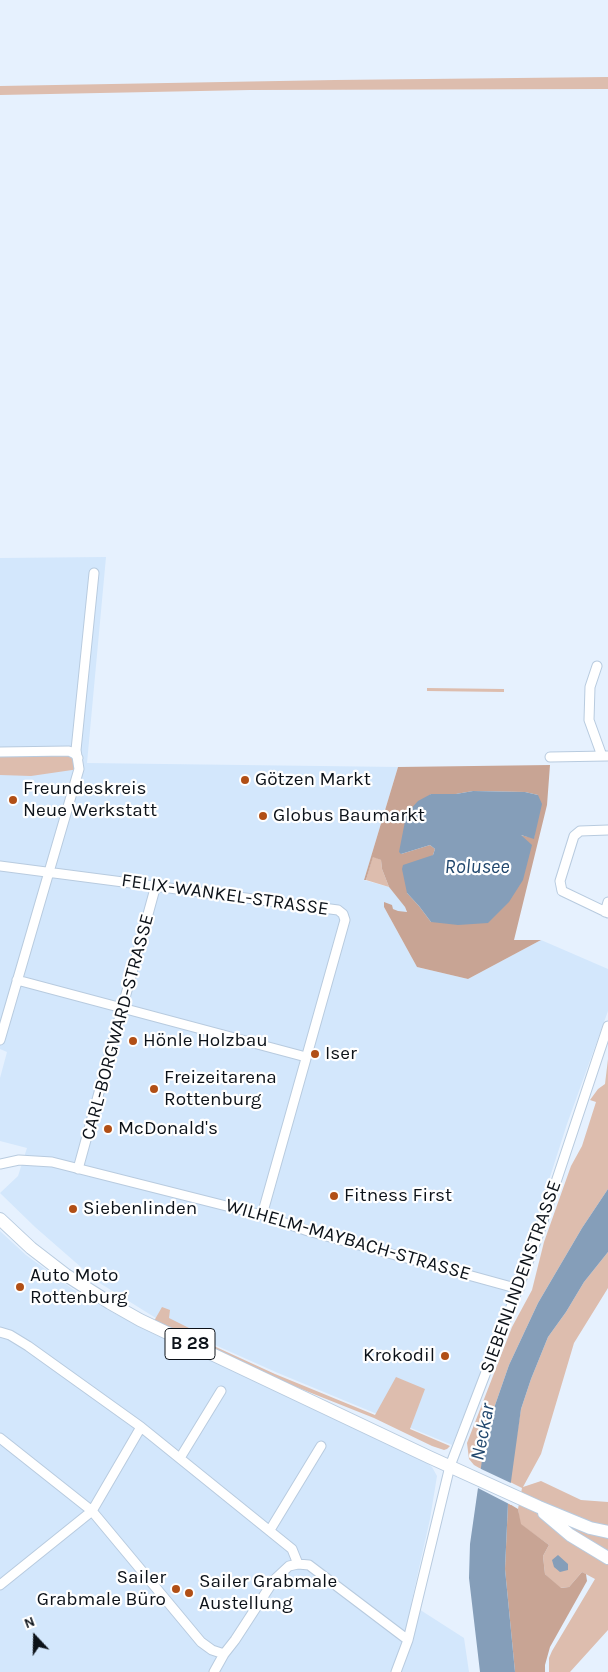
<!DOCTYPE html>
<meta charset="utf-8">
<style>
body{margin:0}
#map{position:relative;width:608px;height:1672px;overflow:hidden;background:#e6f1fe;font-family:Karla,sans-serif}
canvas{display:block}
.north{position:absolute;left:10px;top:1612px;width:50px;height:50px;-webkit-text-stroke:4px #fff;paint-order:stroke;rotate:339deg;font-size:14px;font-weight:700;line-height:20px;text-align:center;color:#0c1219}
.north::after{content:'';display:block;margin:auto;width:18px;height:22px;background:#0c1219;clip-path:polygon(50% 0,100% 100%,50% 72%,0 100%)}
</style>
<div id="map">
<canvas width="608" height="1672"></canvas>
<div class="north">N</div>
</div>
<script>
const c = document.querySelector('canvas').getContext('2d');
c.lineJoin = 'round';
function fillPath(path, color) {
  c.fillStyle = color;
  c.fill(path, 'evenodd');
}
function shape(rows) {
  const path = new Path2D();
  for (const r of rows) {
    path.moveTo(r[0], r[1]);
    for (let i = 2; i < r.length; i += 2) path.lineTo(r[i], r[i + 1]);
  }
  return path;
}
function strokePath(path, color, width, dash) {
  c.strokeStyle = color;
  c.lineWidth = width;
  c.lineCap = dash ? 'butt' : 'round';
  c.setLineDash(dash || []);
  c.stroke(path);
}
function label(font, color, halo, rows, align = 'center') {
  c.font = font + ' Karla,sans-serif';
  c.lineWidth = 4.5;
  c.setLineDash([]);
  c.textBaseline = 'middle';
  c.strokeStyle = halo;
  c.fillStyle = color;
  for (const [text, x, y, turn = 0] of rows) {
    c.save();
    c.translate(x, y);
    c.rotate((+turn || 0) * Math.PI / 180);
    c.textAlign = isNaN(turn) ? turn : align;
    if (halo) c.strokeText(text, 0, 0);
    c.fillText(text, 0, 0);
    c.restore();
  }
}
const built = shape([
 [106,557,87,763,398,767,364,880,389,887,405,907,407,913,398,912,384,903,384,907,417,967,468,979,541,940,608,969,608,1011,567,1124,512,1295,452,1445,278,1373,159,1320,98,1282,35,1227,0,1193,18,1176,27,1148,0,1141,0,1078,7,1052,0,1049,0,558],
 [0,1231,26,1255,78,1293,143,1329,305,1404,427,1463,432,1467,437,1476,430,1519,411,1604,464,1638,469,1672,0,1672]
]);
const green = shape([
 [608,77,608,89,250,90,0,95,0,86,335,80],
 [427,688,504,689,504,692,427,691],
 [0,755,67,755,73,759,79,769,31,776,0,775],
 [373,856,381,860,382,869,389,887,366,880],
 [608,1059,608,1189,582,1228,538,1303,509,1365,493,1411,481,1469,474,1465,469,1459,467,1443,512,1327,532,1290,544,1242,571,1166,582,1146,596,1102,590,1100,598,1089,605,1084],
 [608,1252,608,1288,574,1343,541,1454,523,1487,541,1481,581,1500,608,1502,608,1630,570,1672,549,1672,549,1658,552,1651,595,1579,582,1572,569,1587,560,1588,545,1574,543,1556,549,1545,520,1524,518,1509,522,1488,510,1482,516,1440,521,1409,531,1379,548,1337,566,1312,584,1282],
 [162,1307,170,1310,169,1318,193,1330,194,1337,275,1374,375,1415,396,1377,425,1389,410,1429,450,1446,447,1449,444,1450,432,1446,374,1418,246,1367,154,1321]
]);
const forest = shape([
 [550,765,547,805,514,940,541,940,468,979,417,967,384,907,384,902,392,905,393,909,398,911,407,912,405,907,389,887,382,869,381,860,373,857,366,880,364,880,398,767],
 [473,791,525,792,538,795,534,838,520,835,523,839,431,922,419,906,407,893,433,855,435,849,430,845,401,854,406,817,410,816,431,794,456,794],
 [508,1503,518,1509,521,1524,549,1545,543,1556,545,1574,561,1588,569,1587,582,1572,586,1574,587,1581,550,1647,545,1665,545,1672,515,1672,505,1569]
]);
const water = shape([
 [473,791,525,792,538,795,542,804,534,839,521,835,532,845,523,880,509,902,488,923,458,925,431,922,419,906,407,893,402,869,403,865,433,855,435,849,430,845,401,854,399,852,406,816,410,816,407,813,418,801,431,794,456,794],
 [608,1189,608,1252,584,1282,566,1312,548,1337,531,1379,521,1409,508,1503,505,1569,515,1672,480,1672,469,1578,470,1544,483,1453,493,1411,509,1365,538,1303,582,1228],
 [558,1555,568,1564,568,1570,560,1572,554,1567,552,1560]
]);
const pier = shape([
 [479,1468,513,1484,511,1505,476,1487]
]);
const street = shape([
 [597,666,590,687,589,720,602,756],
 [0,752,69,751,75,754,78,758],
 [550,757,607,756],
 [608,830,580,831,574,836,560,881,562,891,608,913],
 [0,866,338,910,343,914,345,920,262,1215],
 [605,912,608,902],
 [17,980,306,1057],
 [0,1040,79,769,76,750,94,573],
 [0,1164,19,1160,52,1162,262,1215,308,1231,519,1289],
 [78,1169,156,885],
 [0,1332,10,1335,28,1346,141,1427,292,1549,298,1564],
 [0,1438,92,1511,201,1642,212,1650,224,1654,235,1640,274,1580,289,1566,298,1564,309,1565,408,1640],
 [180,1458,221,1391],
 [270,1530,321,1446],
 [0,1585,92,1511,141,1427],
 [214,1672,224,1654],
 [396,1672,408,1640,450,1466,537,1239,608,1026]
]);
const primary = shape([
 [0,1219,31,1248,66,1275,110,1303,140,1320,429,1457,539,1507,590,1528,608,1532],
 [544,1513,570,1535,608,1558]
]);
const markers = [
 [245,780,5,"#b14f16"],
 [13,800,5,"#b14f16"],
 [263,816,5,"#b14f16"],
 [133,1041,5,"#b14f16"],
 [315,1054,5,"#b14f16"],
 [154,1089,5,"#b14f16"],
 [108,1129,5,"#b14f16"],
 [334,1196,5,"#b14f16"],
 [73,1209,5,"#b14f16"],
 [20,1287,5,"#b14f16"],
 [445,1356,5,"#b14f16"],
 [176,1589,5,"#b14f16"],
 [189,1593,5,"#b14f16"]
];
const shields = [
 [190,1344,50]
];
const shieldNames = [
 ["B 28",190,1344]
];
const poiNames = [
 ["Götzen Markt",255,780],
 ["Freundeskreis",23,789],
 ["Neue Werkstatt",23,811],
 ["Globus Baumarkt",273,816],
 ["Hönle Holzbau",143,1041],
 ["Iser",325,1054],
 ["Freizeitarena",164,1078],
 ["Rottenburg",164,1100],
 ["McDonald's",118,1129],
 ["Fitness First",344,1196],
 ["Siebenlinden",83,1209],
 ["Auto Moto",30,1276],
 ["Rottenburg",30,1298],
 ["Krokodil",435,1356,"right"],
 ["Sailer",166,1578,"right"],
 ["Grabmale Büro",166,1600,"right"],
 ["Sailer Grabmale",199,1582],
 ["Austellung",199,1604]
];
const streetNames = [
 ["FELIX-WANKEL-STRASSE",225,895,8],
 ["CARL-BORGWARD-STRASSE",118,1027,-75],
 ["WILHELM-MAYBACH-STRASSE",348,1240,16],
 ["SIEBENLINDENSTRASSE",521,1277,-70]
];
const waterNames = [
 ["Rolusee",477,867],
 ["Neckar",483,1432,-79]
];
fillPath(built, '#d3e7fc');
fillPath(green, '#ddbdae');
fillPath(forest, '#c8a494');
fillPath(water, '#859eb9');
fillPath(pier, '#e6f1fe');
strokePath(street, '#b8cbdf', 11);
strokePath(primary, '#b8cbdf', 14);
strokePath(street, '#fff', 9);
strokePath(primary, '#fff', 12);
for (const [x, y, r, color] of markers) {
  const dot = new Path2D();
  dot.arc(x, y, r, 0, 2 * Math.PI);
  c.fillStyle = color;
  c.fill(dot);
  strokePath(dot, '#fff', 2);
}
for (const [x, y, w] of shields) {
  const box = new Path2D();
  box.roundRect(x - w / 2, y - 15.5, w, 31, 4);
  c.fillStyle = '#fff';
  c.fill(box);
  strokePath(box, '#0c1219', 1);
}
label('bold 18px', '#0c1219', null, shieldNames);
label('19px', '#0c1219', '#fff', poiNames, 'left');
label('19px', '#0c1219', '#fff', streetNames);
label('italic 20px', '#22486e', '#fff', waterNames);
</script>
